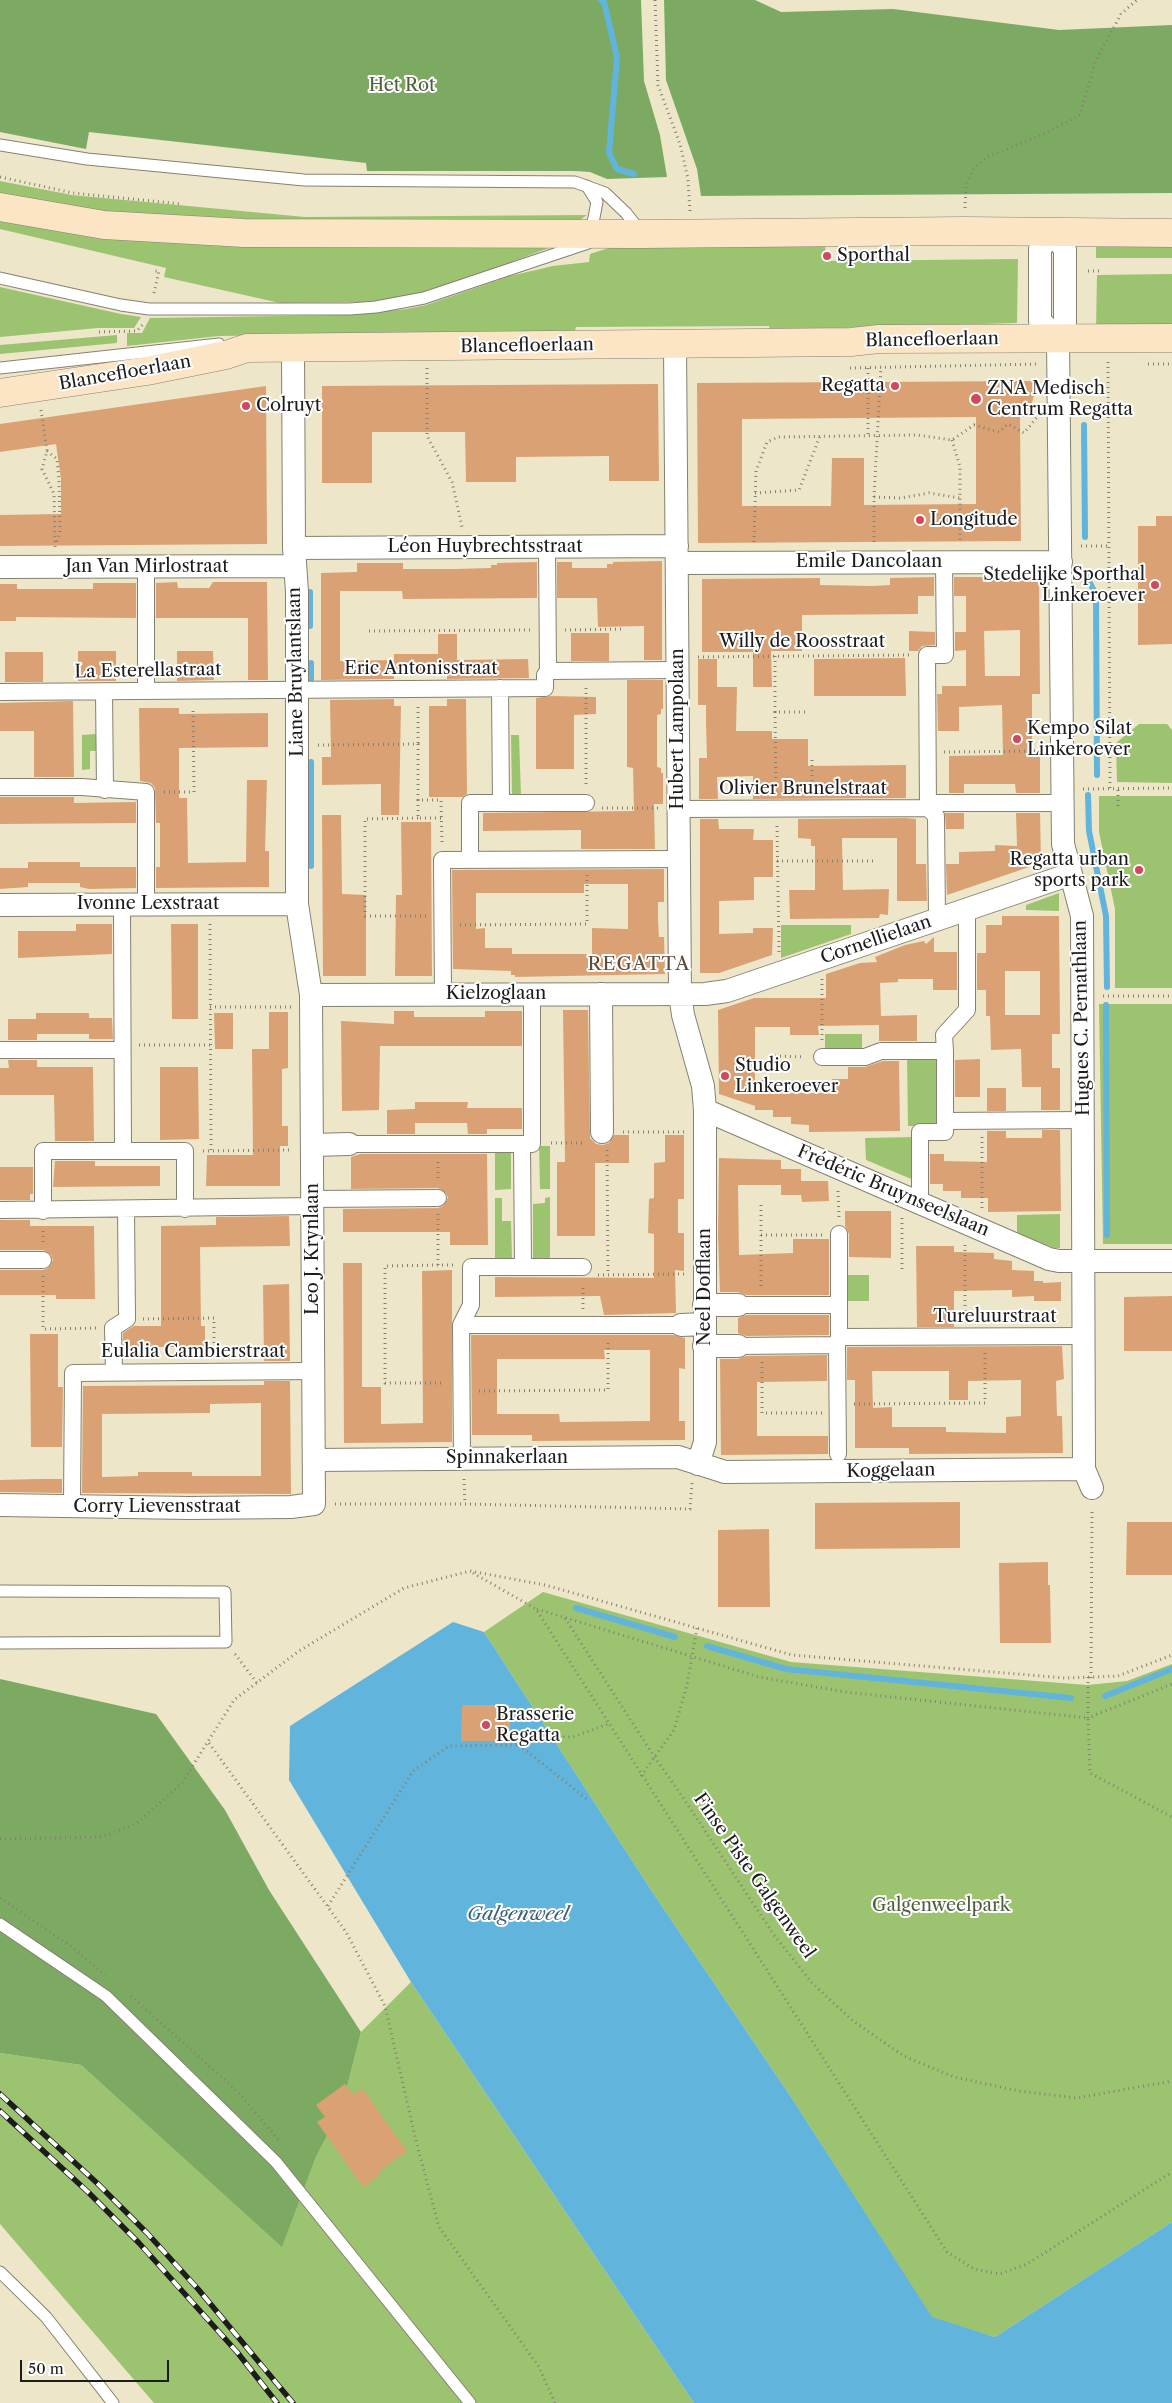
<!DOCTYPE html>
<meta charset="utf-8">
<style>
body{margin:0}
#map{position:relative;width:1172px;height:2403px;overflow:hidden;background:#ede6c9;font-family:"Libre Caslon Text",serif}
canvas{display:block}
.scale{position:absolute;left:20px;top:2360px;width:149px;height:22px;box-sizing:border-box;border:2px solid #1c1c1c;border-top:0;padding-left:6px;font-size:15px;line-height:18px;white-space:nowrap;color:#1c1c1c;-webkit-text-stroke:4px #fff;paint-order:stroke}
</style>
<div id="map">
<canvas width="1172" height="2403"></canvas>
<div class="scale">50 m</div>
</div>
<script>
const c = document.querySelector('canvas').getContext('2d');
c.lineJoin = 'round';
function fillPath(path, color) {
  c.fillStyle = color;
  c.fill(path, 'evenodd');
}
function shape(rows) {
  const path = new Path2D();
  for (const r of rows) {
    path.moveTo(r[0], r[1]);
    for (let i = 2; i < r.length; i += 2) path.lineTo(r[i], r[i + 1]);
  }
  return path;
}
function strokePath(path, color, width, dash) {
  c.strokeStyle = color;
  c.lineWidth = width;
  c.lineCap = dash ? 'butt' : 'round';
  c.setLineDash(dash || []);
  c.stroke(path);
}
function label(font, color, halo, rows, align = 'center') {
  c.font = font + ' "Libre Caslon Text",serif';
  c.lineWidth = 4;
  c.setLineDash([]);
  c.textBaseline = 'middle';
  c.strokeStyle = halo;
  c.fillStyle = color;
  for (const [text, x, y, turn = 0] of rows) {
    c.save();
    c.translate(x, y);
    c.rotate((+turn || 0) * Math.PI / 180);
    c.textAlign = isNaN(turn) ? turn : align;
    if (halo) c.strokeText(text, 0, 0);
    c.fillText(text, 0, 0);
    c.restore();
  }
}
const green = shape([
 [0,181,72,195,305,217,587,215,577,222,308,223,115,215,0,196],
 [0,219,554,246,434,291,371,302,280,303,164,277,166,268,0,229],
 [825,241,826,261,1018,259,1017,323,770,330,769,326,576,327,575,331,219,336,127,346,127,333,142,333,150,318,346,315,406,309,426,305,510,276,553,266,589,262,590,254,612,247],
 [1096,247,1172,247,1172,258,1096,258],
 [1172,274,1172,329,1096,329,1097,275],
 [0,287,121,314,141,317,134,328,98,328,0,337],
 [117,335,117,343,0,354,0,345],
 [1139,724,1167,724,1172,730,1172,783,1117,782,1116,743],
 [97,734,97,751,90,751,90,769,82,770,82,735],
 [511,735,519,735,521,796,512,796],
 [1099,796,1172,796,1172,988,1115,988,1115,909,1099,832],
 [1059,893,1059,911,1026,910,1026,905],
 [781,925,851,925,851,934,781,958],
 [1099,1004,1172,1004,1172,1244,1103,1244],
 [825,1034,862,1034,862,1053,825,1052],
 [939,1056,939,1127,908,1126,907,1057],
 [915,1137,916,1181,866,1160,865,1138],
 [495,1146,511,1146,511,1189,495,1190],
 [539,1146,550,1146,550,1189,540,1189],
 [550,1197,550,1258,533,1258,533,1204,545,1203,545,1198],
 [495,1198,502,1198,502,1221,511,1221,512,1258,495,1258],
 [1060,1214,1060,1248,1054,1248,1017,1233,1017,1215],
 [846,1275,869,1275,869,1301,846,1301],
 [543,1592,791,1662,1087,1685,1127,1681,1172,1664,1172,2222,995,2337,932,2318,793,2100,653,1893,484,1632],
 [411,1982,694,2403,154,2403,0,2224,0,2053,81,2065,282,2246,316,2157,342,2107,361,2032]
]);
const forest = shape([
 [0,0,641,0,644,81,660,135,667,177,607,179,590,172,575,171,367,171,366,163,89,132,86,149,0,132],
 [664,0,755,0,781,12,893,9,1059,30,1172,25,1172,193,701,196,697,169,666,80],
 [0,1679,156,1714,225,1810,269,1890,361,2032,342,2107,316,2157,282,2247,81,2065,0,2053]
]);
const water = shape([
 [453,1622,484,1632,653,1893,793,2100,932,2317,995,2337,1172,2222,1172,2403,694,2403,411,1982,289,1780,290,1726]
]);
const stream = shape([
 [601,0,604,2,617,57,609,153,617,169,634,174],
 [1084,425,1085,537],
 [1086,575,1096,595,1097,775],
 [310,592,310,626],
 [311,663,311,679],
 [311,762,311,866],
 [1088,795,1089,831,1106,916,1107,987],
 [1106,1005,1107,1235],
 [576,1608,675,1637],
 [707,1646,786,1669,1071,1698],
 [1105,1696,1172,1669]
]);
const building = shape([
 [1038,381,1028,417,1020,417,1021,541,698,543,697,383],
 [976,417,976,504,864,505,864,458,832,458,831,506,742,506,742,419],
 [658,384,659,481,609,481,609,456,516,457,516,482,466,482,465,432,372,432,372,483,322,483,322,386],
 [266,386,267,544,0,546,0,515,61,514,61,479,56,444,0,452,0,424],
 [1156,516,1172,516,1172,644,1138,645,1138,526,1156,526],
 [662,561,662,660,644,660,644,626,598,627,597,598,557,598,557,562,572,562,572,568,607,568,607,564,613,564,613,562],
 [537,562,537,598,403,599,402,591,340,591,340,661,394,660,394,654,438,654,438,634,457,634,457,660,528,659,529,678,447,679,447,675,394,675,394,679,321,680,321,573,357,572,357,563,403,563,403,569,455,569,491,568,491,565,497,565,497,563],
 [934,577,934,596,918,596,918,614,802,615,802,651,771,651,772,687,753,687,753,652,702,652,702,579,820,578,820,585,873,586,890,585,890,578],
 [954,577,1039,577,1040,694,1032,694,1032,755,1040,755,1040,793,1016,793,1015,784,964,784,964,793,949,793,949,756,1003,755,1002,705,959,707,959,731,938,731,937,694,942,694,942,686,966,686,966,650,955,651,955,632,966,632,966,596,954,596],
 [1020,630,1020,676,985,676,984,631],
 [177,582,178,588,209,588,213,582,267,582,268,680,248,680,248,618,156,618,156,583],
 [93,583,136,583,136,618,16,617,16,621,0,621,0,584,17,584,17,589,93,589],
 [909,631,935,632,935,645,922,646,918,651,909,651],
 [571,633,609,633,609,661,571,661],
 [78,651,116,651,116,681,78,681],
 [177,651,213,651,214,680,177,681],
 [5,652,43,652,43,682,5,682],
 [905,658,906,696,814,696,814,659],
 [698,659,717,659,717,687,737,687,736,731,772,731,772,739,808,739,808,766,906,765,906,798,753,799,753,776,717,777,718,799,699,799,699,758,707,758,706,724,706,705,698,705],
 [627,680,663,680,663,709,661,709,661,714,657,715,657,767,661,768,661,773,663,773,663,804,654,804,655,849,581,849,581,830,483,831,483,813,634,811,633,768,627,767],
 [551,696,596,697,596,714,574,715,574,769,536,769,536,698],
 [394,699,394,706,401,706,399,815,381,815,381,784,322,785,322,757,331,757,330,700],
 [447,699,466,699,467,794,463,797,429,797,429,706,447,706],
 [73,701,74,777,34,777,34,731,0,731,0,703],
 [139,708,179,708,179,714,268,713,268,747,179,748,179,798,187,798,188,863,246,862,247,780,267,780,265,851,269,851,269,887,156,888,156,867,160,867,160,823,156,823,155,788,151,783,140,781],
 [0,797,74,797,74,803,136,802,136,823,0,824],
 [945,813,964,813,964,829,946,829],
 [1016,813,1040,813,1041,863,947,895,946,864,959,864,959,852,995,851,995,845,1017,846],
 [322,815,341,815,342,894,366,895,366,976,323,976],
 [906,818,916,819,916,864,926,864,927,901,897,901,897,838,842,838,843,890,889,889,888,915,880,914,879,918,790,919,789,890,815,890,815,846,811,846,811,839,798,838,798,819],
 [700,819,718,819,719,829,754,829,753,840,773,840,773,877,754,877,754,900,719,901,719,934,753,933,753,928,773,928,772,955,719,973,700,973],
 [401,822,431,822,432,976,395,976,396,895,402,895],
 [28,862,80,862,80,867,136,867,136,888,89,889,80,887,80,883,28,883,28,887,0,889,0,868,28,868],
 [664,869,664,902,658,902,658,920,659,937,664,937,665,974,515,977,515,975,511,975,511,971,453,969,452,870],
 [584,884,628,884,628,929,592,928,592,954,512,954,512,948,485,948,485,928,476,929,476,893,584,893],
 [1002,916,1059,916,1060,1034,1052,1034,1052,1068,1060,1068,1060,1110,1041,1110,1041,1087,1022,1087,1021,1049,991,1050,990,1016,986,1016,986,990,977,990,977,953,986,953,986,925,1002,925],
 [1005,971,1040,971,1040,1015,1005,1015],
 [76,924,112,924,112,954,18,958,18,931,76,931],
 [171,924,198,924,198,1019,172,1019],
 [934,937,934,952,957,952,957,990,933,990,933,979,898,979,898,982,880,983,881,1016,917,1015,917,1041,879,1041,879,1025,818,1026,819,1035,790,1035,790,1027,755,1027,755,1080,773,1080,773,1088,791,1088,791,1093,832,1093,832,1079,848,1079,848,1067,865,1067,883,1061,899,1061,900,1131,809,1132,809,1125,791,1124,791,1117,773,1117,773,1110,755,1110,755,1106,719,1094,718,1010,754,998,826,998,826,974,860,963,877,962,875,957,905,945,924,941,926,944],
 [563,1010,588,1010,590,1138,596,1144,603,1145,609,1143,614,1135,629,1135,629,1163,595,1163,595,1236,557,1236,557,1162,565,1162],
 [394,1011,414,1011,414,1017,485,1017,485,1011,522,1011,522,1046,380,1046,379,1110,342,1111,341,1021,394,1024],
 [269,1012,288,1012,288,1068,282,1069,282,1126,288,1126,288,1146,280,1146,280,1186,206,1186,207,1155,253,1155,252,1049,269,1049],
 [36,1013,89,1013,89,1018,112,1018,113,1039,89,1039,89,1034,37,1034,37,1040,8,1040,8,1019,36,1019],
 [214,1013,233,1013,233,1049,215,1049],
 [980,1059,980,1097,955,1097,955,1060],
 [8,1060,37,1060,37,1067,93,1067,94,1141,55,1141,54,1095,0,1095,0,1068,9,1068],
 [160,1067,198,1067,199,1139,160,1140],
 [987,1088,1006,1088,1006,1111,987,1111],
 [415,1102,468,1102,467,1108,522,1108,522,1129,487,1129,487,1134,468,1134,467,1123,415,1123,415,1134,387,1134,387,1110,415,1109],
 [1042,1130,1060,1130,1061,1211,988,1212,988,1198,961,1198,961,1191,943,1191,943,1184,930,1184,930,1154,944,1154,944,1161,987,1162,987,1131,1006,1131,1006,1138,1042,1138],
 [665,1135,684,1135,684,1199,678,1199,678,1233,684,1233,684,1271,675,1270,676,1313,604,1315,600,1296,495,1297,495,1277,654,1278,654,1234,648,1233,649,1199,654,1198,654,1163,665,1162],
 [360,1154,487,1154,488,1245,450,1245,450,1232,343,1232,343,1209,438,1208,443,1206,448,1198,446,1193,438,1188,351,1189,351,1157],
 [719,1158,781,1160,781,1169,801,1169,801,1181,828,1181,829,1201,802,1202,801,1195,781,1195,781,1185,738,1185,739,1255,793,1253,793,1239,829,1239,829,1295,746,1295,738,1292,720,1292,718,1235],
 [55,1161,95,1161,95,1166,160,1166,160,1186,53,1187],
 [0,1167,33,1167,33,1194,30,1194,30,1200,0,1200],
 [845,1211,891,1211,891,1258,849,1257,849,1234,845,1226],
 [289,1216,290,1246,200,1247,201,1326,205,1326,205,1347,123,1347,123,1333,134,1326,161,1326,161,1226,216,1225,216,1217],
 [0,1220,30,1220,30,1226,94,1226,95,1299,56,1299,56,1295,0,1295,0,1270,43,1270,48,1268,53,1260,51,1255,43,1250,0,1250],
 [916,1246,954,1246,954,1252,994,1253,994,1259,1012,1261,1012,1270,1034,1271,1034,1281,1043,1281,1043,1283,1061,1282,1061,1301,1034,1301,1034,1296,1012,1297,1012,1290,954,1291,954,1327,917,1327],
 [343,1263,362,1263,362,1387,381,1387,381,1424,423,1423,422,1271,452,1270,452,1442,344,1443],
 [289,1284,290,1361,264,1361,263,1285],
 [1172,1296,1172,1351,1124,1351,1124,1297],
 [746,1315,829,1315,829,1335,746,1336,738,1333,738,1318],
 [30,1334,58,1334,58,1387,63,1387,62,1447,31,1447],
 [471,1335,673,1335,685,1338,685,1369,679,1368,679,1421,685,1421,685,1440,532,1441,532,1435,472,1435],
 [604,1350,650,1350,650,1421,560,1422,559,1414,497,1414,497,1359,605,1359],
 [1062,1346,1064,1379,1056,1381,1057,1416,1062,1416,1063,1453,909,1454,909,1448,855,1448,855,1380,847,1380,847,1347],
 [872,1371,949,1371,949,1400,968,1400,968,1381,1021,1380,1021,1416,1006,1417,1006,1433,946,1432,946,1427,892,1427,892,1407,873,1408],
 [827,1355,827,1381,757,1382,757,1436,828,1436,828,1454,721,1455,720,1359,738,1359,746,1356],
 [264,1381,290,1381,291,1494,82,1493,83,1386,264,1385],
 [261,1403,261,1476,192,1476,192,1472,138,1472,138,1476,102,1477,102,1414,210,1413,210,1404],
 [37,1479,62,1479,62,1493,0,1492,0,1480],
 [960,1502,960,1548,815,1549,815,1503],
 [1127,1522,1172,1522,1172,1575,1126,1575],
 [769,1529,770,1607,718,1607,718,1530],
 [1048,1562,1048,1585,1050,1585,1051,1643,1000,1643,999,1563],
 [462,1705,510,1705,510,1741,461,1741],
 [345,2084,353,2095,362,2088,407,2151,379,2171,381,2174,363,2187,317,2122,325,2117,316,2105]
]);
const path = shape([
 [655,0,658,85,680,144,688,179,690,212],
 [0,177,73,193,182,204],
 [965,208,966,184,975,167,987,157,1044,134,1080,115,1095,62,1121,14,1137,0],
 [1088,271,1103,271],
 [154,293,159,271,155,271],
 [99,332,137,331,144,323],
 [1108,362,1110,788],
 [1148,364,1172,364],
 [427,368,427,436,452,482,462,527],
 [850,368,1039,364],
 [868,368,868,435],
 [41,410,47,451,42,469,54,494,55,547],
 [952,440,960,467,960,541],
 [47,451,57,459,59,480,60,533,56,543],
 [755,493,799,490,820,436],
 [874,497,881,367],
 [754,542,756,471,767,442,778,437,917,435,952,440,974,425,999,432,1008,424,1024,433,1038,416],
 [874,542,874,497,901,498,929,493,960,498],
 [1081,546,1109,546],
 [565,630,624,629],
 [369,631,531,630],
 [775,656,775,712,808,712],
 [698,657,909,655],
 [586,688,586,787],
 [418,707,418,744],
 [775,712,776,793],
 [318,745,418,744,418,800,441,800,442,844],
 [944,752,1043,751],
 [1083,789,1172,788],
 [812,791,812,756],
 [164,792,194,792,193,708],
 [418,800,418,818,442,818],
 [1118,806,1118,788],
 [602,808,658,808],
 [418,818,365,819,365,916,426,916],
 [777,826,779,953],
 [777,861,876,861],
 [210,924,211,1151],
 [460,925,587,924,587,875],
 [1103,996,1172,996],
 [210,1007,292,1007],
 [822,1040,822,979],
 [139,1045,211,1045],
 [775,1056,805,1057],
 [623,1132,684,1132],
 [982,1137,982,1208],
 [551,1143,585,1143],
 [607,1150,608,1274],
 [203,1151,291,1150],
 [438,1162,438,1180],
 [838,1191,839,1217],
 [761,1205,761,1287],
 [438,1214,438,1265,453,1265],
 [761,1235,823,1235],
 [43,1242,43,1229],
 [965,1245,965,1319],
 [438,1265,385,1266,385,1383,444,1383],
 [902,1269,902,1217],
 [598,1275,685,1274],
 [43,1276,43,1329,97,1328],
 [583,1309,583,1285],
 [143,1319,214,1318,214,1355],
 [762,1362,762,1413,822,1413],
 [479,1391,608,1390,608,1343],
 [854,1404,985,1403,985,1352],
 [464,1479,465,1504],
 [335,1504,465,1504,690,1509,692,1483],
 [473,1573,536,1609,947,2252,974,2269,1000,2274,1027,2264,1172,2172],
 [537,1609,759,1677,845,1692,1088,1718,1090,1773,1172,1817],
 [565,1618,655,1758,680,1793,774,1935,813,1984,853,2021,904,2056,954,2077,1019,2091,1077,2098,1172,2081],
 [235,1654,257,1683],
 [1088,1677,1088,1718,1172,1684],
 [1091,1678,1092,1509],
 [209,1743,346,1932,385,2006,416,2141,439,2227,539,2367,555,2403],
 [519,1745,588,1800],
 [641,1776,674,1730,687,1685,697,1628],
 [0,1839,101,1837,137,1823,182,1783,234,1700,299,1651,404,1588,470,1571,545,1585,792,1655,1065,1678,1118,1676,1172,1655],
 [0,1898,72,1947,105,1975],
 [328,1906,413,1771,449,1746,519,1745,521,1736,573,1737,608,1724],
 [131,1996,238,2092,280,2142]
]);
const service = shape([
 [0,145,87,159,304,180,575,182,605,193,626,213,641,232],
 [587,186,597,202,591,233],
 [0,278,121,305,149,309,350,309,376,307,424,298,588,243],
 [0,368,219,344],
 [0,1591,225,1592,226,1642,0,1643],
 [0,1924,106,1996,276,2162,470,2403],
 [0,2272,46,2317,113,2403]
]);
const pedestrian = shape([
 [548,671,678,670],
 [500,688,501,803],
 [104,691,105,790],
 [146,691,146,567],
 [0,692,545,688,545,675,548,671,547,546],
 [0,787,82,787,146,792,146,904],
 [928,808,927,655,945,655,944,562],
 [928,808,936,803,1063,803],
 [928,808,936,816,937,919],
 [679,809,928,808],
 [470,860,470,803,586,803],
 [122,905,123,1151],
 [443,994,442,860,679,859],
 [0,1050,122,1050],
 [945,1051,945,1121,1084,1120],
 [822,1057,865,1057,881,1051,945,1051,944,1035,967,1010,967,909],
 [349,1144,532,1144,532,994],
 [522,1144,523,1267],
 [313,1199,438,1198],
 [920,1203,920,1132,945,1132,945,1121],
 [0,1210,313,1206],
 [43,1211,43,1151,185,1151,185,1209],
 [839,1234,839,1337,1084,1336],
 [0,1260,43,1260],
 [738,1305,839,1305],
 [461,1325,681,1325],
 [738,1346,837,1345],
 [114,1372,113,1328,127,1319,126,1210],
 [838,1454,837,1345,839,1337],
 [462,1459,461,1325,471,1305,471,1267,583,1267],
 [72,1506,73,1373,314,1371]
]);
const minor = shape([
 [1058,338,1040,321,1040,249,1052,232,1065,249,1065,322,1058,338,1063,844,1082,916,1084,1469,1092,1488],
 [675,344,680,993,683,1015,703,1086,705,1110,705,1442,698,1464],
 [294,548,677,546],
 [677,563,1061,562],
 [0,567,294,566],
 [0,905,297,904],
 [601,994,602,1132],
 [311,995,705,994,727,991,1071,874],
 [705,1110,1049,1259,1059,1261,1172,1261],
 [313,1145,349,1144],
 [704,1305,738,1305],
 [681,1325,704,1324],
 [704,1346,738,1346],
 [315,1460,678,1457,725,1472,1084,1469],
 [0,1505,189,1508,291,1507,314,1504,311,995,297,904,297,592,294,548,293,348]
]);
const secondary = shape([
 [0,207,104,225,244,233,642,234,964,231,1172,233],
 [0,393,147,371,226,355,247,348,851,342,879,339,1172,338]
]);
const rail = shape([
 [0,2094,97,2183,147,2233,198,2289,293,2403],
 [0,2111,88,2192,139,2243,237,2352,277,2403]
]);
const markers = [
 [827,256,5,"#d1495b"],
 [895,386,5,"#d1495b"],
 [976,399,6,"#d1495b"],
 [246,406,5,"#d1495b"],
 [920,520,5,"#d1495b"],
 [1155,585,5,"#d1495b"],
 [1017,739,5,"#d1495b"],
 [1139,870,5,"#d1495b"],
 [725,1076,5,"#d1495b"],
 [486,1725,5,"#d1495b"]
];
const parkNames = [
 ["Het Rot",402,86],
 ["Galgenweelpark",941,1906]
];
const poiNames = [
 ["Sporthal",837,256],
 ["Regatta",885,386,"right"],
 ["ZNA Medisch",987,389],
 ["Centrum Regatta",987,410],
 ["Colruyt",256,406],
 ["Longitude",930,520],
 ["Stedelijke Sporthal",1145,575,"right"],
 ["Linkeroever",1145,596,"right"],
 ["Kempo Silat",1027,729],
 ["Linkeroever",1027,750],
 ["Regatta urban",1129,860,"right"],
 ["sports park",1129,881,"right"],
 ["Studio",735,1066],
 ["Linkeroever",735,1087],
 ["Brasserie",496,1715],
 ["Regatta",496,1736]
];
const streetNames = [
 ["Blancefloerlaan",932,340,-1],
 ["Blancefloerlaan",527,346,-1],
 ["Blancefloerlaan",125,373,-10],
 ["Léon Huybrechtsstraat",485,547],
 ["Emile Dancolaan",869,562],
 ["Jan Van Mirlostraat",147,567],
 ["Willy de Roosstraat",802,642],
 ["Eric Antonisstraat",421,669],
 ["La Esterellastraat",148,671,-1],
 ["Liane Bruylantslaan",296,672,-91],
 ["Hubert Lampolaan",678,729,-90],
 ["Olivier Brunelstraat",803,789],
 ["Ivonne Lexstraat",148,904],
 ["Cornellielaan",876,940,-19],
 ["Kielzoglaan",496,994],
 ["Hugues C. Pernathlaan",1082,1018,-91],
 ["Frédéric Bruynseelslaan",893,1191,23],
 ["Leo J. Krynlaan",313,1249,-90],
 ["Neel Dofflaan",705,1287,-90],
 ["Tureluurstraat",995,1317],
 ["Eulalia Cambierstraat",193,1352],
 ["Spinnakerlaan",507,1458],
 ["Koggelaan",891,1471,-1],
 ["Corry Lievensstraat",157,1507],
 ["Finse Piste Galgenweel",754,1876,55]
];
const neighbourhoodNames = [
 ["REGATTA",639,965]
];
const waterNames = [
 ["Galgenweel",518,1915]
];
fillPath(green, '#9cc470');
fillPath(forest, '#7daa62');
fillPath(water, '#61b4dc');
strokePath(stream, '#61b4dc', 6);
fillPath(building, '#daa274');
strokePath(service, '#848172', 13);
strokePath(pedestrian, '#848172', 18);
strokePath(minor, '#848172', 24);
strokePath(secondary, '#848172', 29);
strokePath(path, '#848172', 3, [1, 4]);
strokePath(service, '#fff', 11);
strokePath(pedestrian, '#fff', 16);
strokePath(minor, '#fff', 22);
strokePath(secondary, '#fce5c4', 28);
strokePath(rail, '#1c1c1c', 5.5);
strokePath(rail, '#fff', 4, [11]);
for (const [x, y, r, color] of markers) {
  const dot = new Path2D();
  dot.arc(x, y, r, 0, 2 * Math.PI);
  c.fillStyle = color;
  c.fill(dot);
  strokePath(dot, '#fff', 2);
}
label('18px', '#4f5f3e', '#fff', parkNames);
label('18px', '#1c1c1c', '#fff', poiNames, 'left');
label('18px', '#1c1c1c', '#fff', streetNames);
c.letterSpacing = '1px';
label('19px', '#5e4b3b', '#fff', neighbourhoodNames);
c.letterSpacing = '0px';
label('italic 19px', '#3b6072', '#fff', waterNames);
</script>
